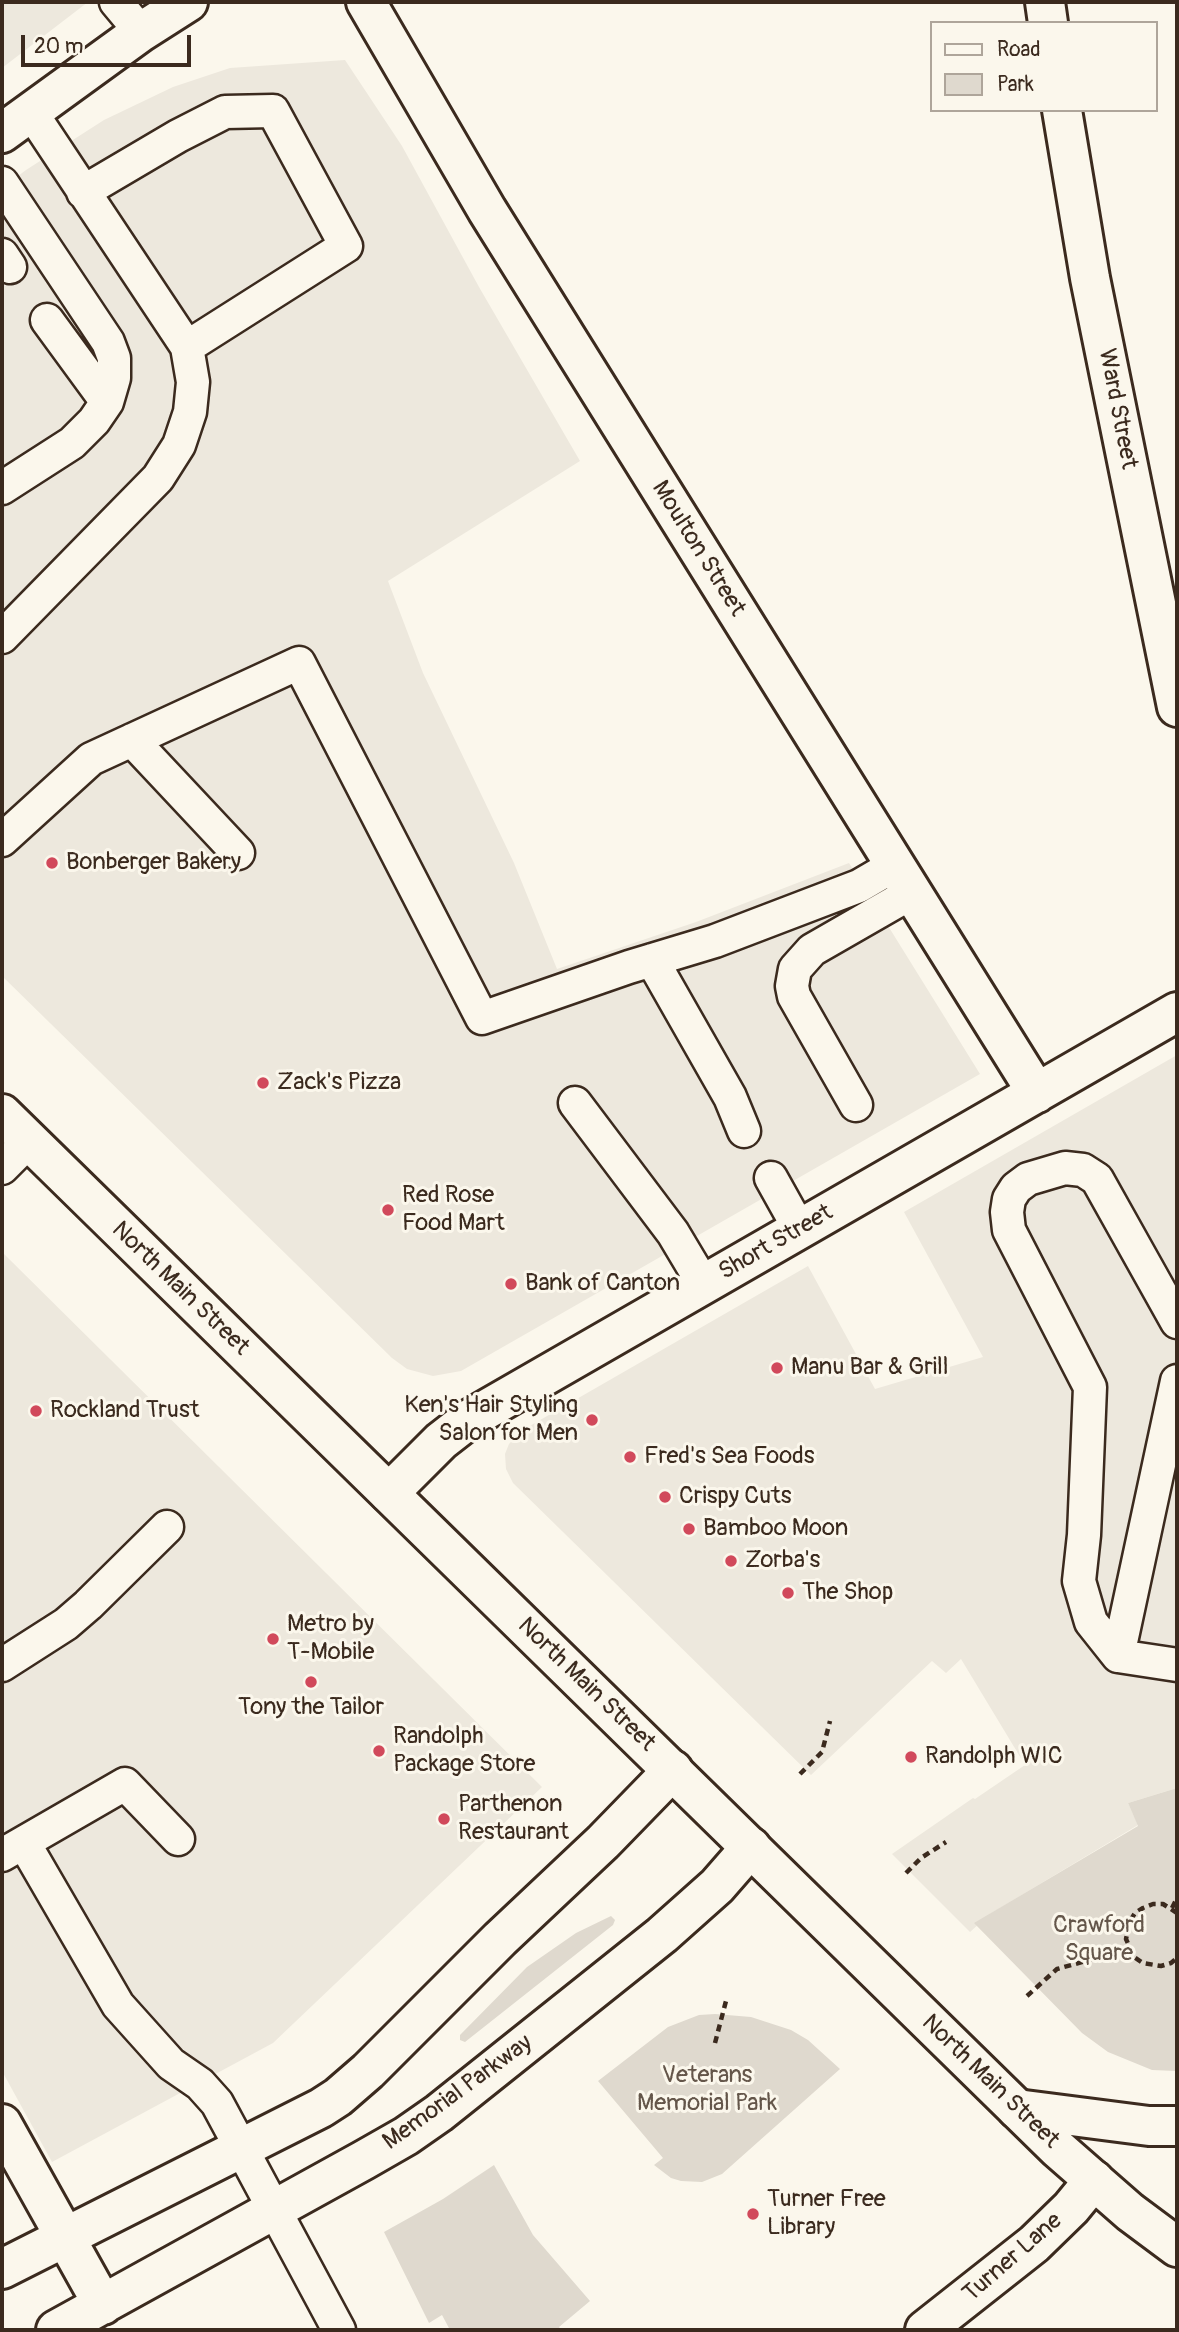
<!DOCTYPE html>
<style>
body{margin:0}
#map{position:relative;width:1179px;height:2332px;overflow:hidden;background:#fbf7ec;font-family:Pangolin,sans-serif}
canvas{display:block}
.frame{position:absolute;inset:0;border:4px solid #3b2a1e;pointer-events:none}
.legend{position:absolute;left:930px;top:21px;width:228px;height:91px;box-sizing:border-box;background:#fbf7ec;border:2px solid #aea59a;margin:0;padding:9px 12px;list-style:none;font-size:21px;color:#3b2a1e}
.legend li{display:flex;align-items:center;gap:14px;height:35px}
.legend b{width:35px;border:2px solid #aea59a}
.scale{position:absolute;left:21px;top:35px;width:170px;height:32px;box-sizing:border-box;border:4px solid #3b2a1e;border-top:0;padding-left:9px;font-size:21px;line-height:24px;white-space:nowrap;color:#3b2a1e;-webkit-text-stroke:5px #fbf7ec;paint-order:stroke}
</style>
<div id="map">
<canvas width="1179" height="2332"></canvas>
<div class="frame"></div>
<ul class="legend">
<li><b style="height:9px;background:#fbf7ec"></b>Road</li>
<li><b style="height:19px;background:#dfd9ce"></b>Park</li>
</ul>
<div class="scale">20 m</div>
</div>
<script>
const c = document.querySelector('canvas').getContext('2d');
c.lineJoin = 'round';
function fillPath(path, color) {
  c.fillStyle = color;
  c.fill(path, 'evenodd');
}
function shape(rows) {
  const path = new Path2D();
  for (const r of rows) {
    path.moveTo(r[0], r[1]);
    for (let i = 2; i < r.length; i += 2) path.lineTo(r[i], r[i + 1]);
  }
  return path;
}
function strokePath(path, color, width, dash) {
  c.strokeStyle = color;
  c.lineWidth = width;
  c.lineCap = dash ? 'butt' : 'round';
  c.setLineDash(dash || []);
  c.stroke(path);
}
function label(font, color, halo, rows, align = 'center') {
  c.font = font + ' Pangolin,sans-serif';
  c.lineWidth = 6;
  c.setLineDash([]);
  c.textBaseline = 'middle';
  c.strokeStyle = halo;
  c.fillStyle = color;
  for (const [text, x, y, turn = 0] of rows) {
    c.save();
    c.translate(x, y);
    c.rotate((+turn || 0) * Math.PI / 180);
    c.textAlign = isNaN(turn) ? turn : align;
    if (halo) c.strokeText(text, 0, 0);
    c.fillText(text, 0, 0);
    c.restore();
  }
}
const built = shape([
 [2,2,88,2,2,68],
 [345,60,402,146,479,287,580,461,388,581,423,673,514,863,557,969,696,922,849,863,980,1074,461,1371,433,1376,407,1369,392,1358,2,976,2,188,26,170,104,120,173,87,230,68],
 [1177,1055,1177,1788,1128,1803,1138,1825,990,1914,970,1932,892,1854,973,1798,975,1799,1025,1765,961,1659,946,1673,932,1661,811,1775,513,1483,506,1469,505,1454,509,1444,521,1431,808,1266,875,1389,983,1357,904,1212],
 [2,1252,542,1787,273,2043,52,2162,2,2071]
]);
const green = shape([
 [1177,1788,1177,2071,1152,2070,1108,2052,1082,2033,974,1923,1138,1826,1128,1803],
 [611,1916,615,1920,613,1925,465,2042,460,2040,460,2035,527,1967,576,1933],
 [715,2014,751,2017,791,2030,808,2040,840,2069,722,2174,702,2182,681,2181,671,2178,654,2165,663,2158,598,2081,668,2027,699,2015],
 [494,2165,533,2235,590,2301,559,2327,561,2330,450,2330,442,2315,429,2323,384,2232,443,2199]
]);
const path = shape([
 [800,1774,822,1752,830,1721],
 [906,1873,921,1858,946,1842],
 [1172,1908,1177,1898],
 [1177,1913,1163,1904,1153,1904,1143,1908,1135,1913,1130,1921,1126,1939,1134,1957,1143,1963,1161,1966,1171,1963,1177,1958],
 [1027,1996,1057,1969,1129,1949],
 [715,2043,726,2001]
]);
const lane = shape([
 [116,2,141,32],
 [2,183,108,342,114,358,114,378,107,402,94,421,72,443,2,488],
 [83,192,178,136,225,112,273,111,346,246,187,347],
 [2,255,10,267],
 [47,320,107,402],
 [2,637,158,478,179,445,190,412,193,382,187,347,31,112],
 [132,740,238,853],
 [2,840,91,759,299,663,482,1018,629,967,715,941,859,886,895,865],
 [652,960,730,1097,744,1131],
 [575,1103,673,1233,704,1285],
 [856,1105,794,996,792,986,795,969,812,950,913,892],
 [2,1168,30,1140],
 [771,1178,800,1230],
 [1177,1322,1097,1179,1083,1170,1065,1168,1028,1179,1016,1188,1009,1199,1007,1212,1009,1230,1090,1387,1084,1535,1079,1581,1091,1622,1118,1656,1177,1665],
 [1118,1656,1177,1381],
 [2,1665,66,1624,88,1605,167,1527],
 [24,1843,118,2005,171,2064,200,2084,217,2103,339,2330],
 [2,1855,125,1784,178,1839]
]);
const street = shape([
 [366,2,487,210,1037,1093],
 [1045,2,1048,23],
 [1062,110,1090,278,1177,707],
 [2,133,141,32,188,2],
 [389,1493,441,1441,468,1420,1177,1012],
 [2,2124,103,2305],
 [2,2269,321,2108,338,2097,368,2071,500,1939,603,1842,673,1770],
 [56,2330,364,2160,406,2136,439,2113,662,1935,717,1886,751,1847],
 [925,2330,1034,2244,1071,2208,1094,2180]
]);
const secondary = shape([
 [1017,2109,1149,2126,1177,2126]
]);
const primary = shape([
 [2,1114,1058,2149,1130,2212,1177,2247]
]);
const markers = [
 [52,863,7,"#d1495b"],
 [263,1083,7,"#d1495b"],
 [388,1210,7,"#d1495b"],
 [511,1284,7,"#d1495b"],
 [777,1368,7,"#d1495b"],
 [36,1411,7,"#d1495b"],
 [592,1420,7,"#d1495b"],
 [630,1457,7,"#d1495b"],
 [665,1497,7,"#d1495b"],
 [689,1529,7,"#d1495b"],
 [731,1561,7,"#d1495b"],
 [788,1593,7,"#d1495b"],
 [273,1639,7,"#d1495b"],
 [311,1682,7,"#d1495b"],
 [379,1751,7,"#d1495b"],
 [911,1757,7,"#d1495b"],
 [444,1819,7,"#d1495b"],
 [753,2214,7,"#d1495b"]
];
const streetNames = [
 ["Ward Street",1117,409,79],
 ["Moulton Street",698,549,58],
 ["Short Street",776,1243,-30],
 ["North Main Street",180,1289,44],
 ["North Main Street",586,1685,44],
 ["North Main Street",990,2082,44],
 ["Memorial Parkway",458,2093,-36],
 ["Turner Lane",1013,2258,-41]
];
const poiNames = [
 ["Bonberger Bakery",66,863],
 ["Zack's Pizza",277,1083],
 ["Red Rose",402,1196],
 ["Food Mart",402,1224],
 ["Bank of Canton",525,1284],
 ["Manu Bar & Grill",791,1368],
 ["Ken's Hair Styling",578,1406,"right"],
 ["Salon for Men",578,1434,"right"],
 ["Rockland Trust",50,1411],
 ["Fred's Sea Foods",644,1457],
 ["Crispy Cuts",679,1497],
 ["Bamboo Moon",703,1529],
 ["Zorba's",745,1561],
 ["The Shop",802,1593],
 ["Metro by",287,1625],
 ["T-Mobile",287,1653],
 ["Tony the Tailor",311,1708,"center"],
 ["Randolph",393,1737],
 ["Package Store",393,1765],
 ["Randolph WIC",925,1757],
 ["Parthenon",458,1805],
 ["Restaurant",458,1833],
 ["Turner Free",767,2200],
 ["Library",767,2228]
];
const parkNames = [
 ["Crawford",1099,1926],
 ["Square",1099,1954],
 ["Veterans",707,2076],
 ["Memorial Park",707,2104]
];
fillPath(built, '#ede8dd');
fillPath(green, '#dfd9ce');
strokePath(lane, '#3b2a1e', 37);
strokePath(street, '#3b2a1e', 44);
strokePath(secondary, '#3b2a1e', 44);
strokePath(primary, '#3b2a1e', 44);
strokePath(path, '#3b2a1e', 4.5, [7, 5]);
strokePath(lane, '#fbf7ec', 32);
strokePath(street, '#fbf7ec', 38);
strokePath(secondary, '#fbf7ec', 38);
strokePath(primary, '#fbf7ec', 38);
for (const [x, y, r, color] of markers) {
  const dot = new Path2D();
  dot.arc(x, y, r, 0, 2 * Math.PI);
  c.fillStyle = color;
  c.fill(dot);
  strokePath(dot, '#fbf7ec', 2.5);
}
label('24px', '#3b2a1e', '#fbf7ec', streetNames);
label('24px', '#3b2a1e', '#fbf7ec', poiNames, 'left');
label('24px', '#64564a', '#fbf7ec', parkNames);
</script>
